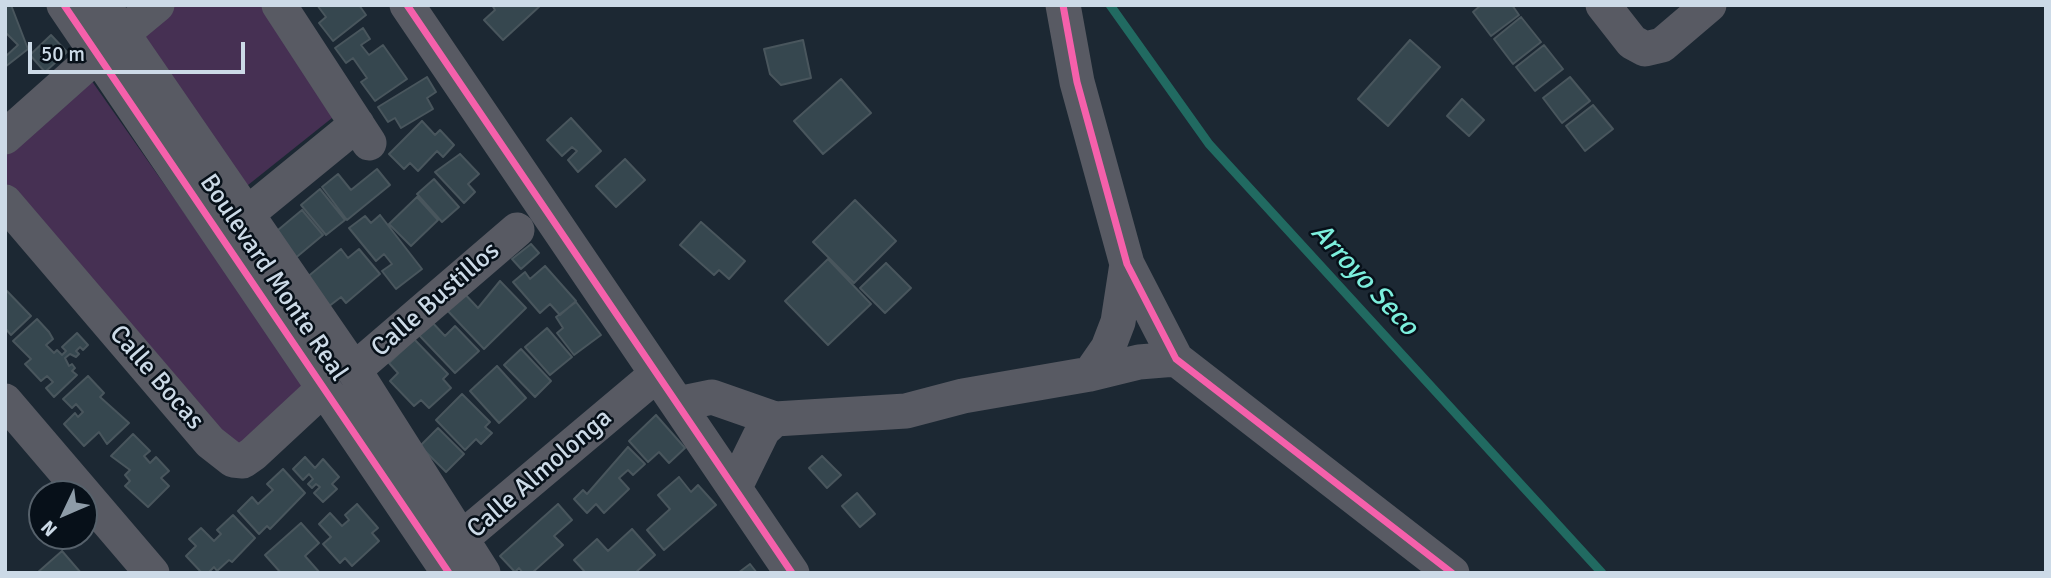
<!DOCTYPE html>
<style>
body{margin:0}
#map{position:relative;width:2051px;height:578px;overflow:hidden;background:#1c2833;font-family:Signika,sans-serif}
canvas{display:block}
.frame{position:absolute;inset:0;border:7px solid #ccdae7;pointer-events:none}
.north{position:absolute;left:28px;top:480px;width:70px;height:70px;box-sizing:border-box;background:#071019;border:2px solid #56616b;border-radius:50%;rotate:226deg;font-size:19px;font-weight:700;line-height:28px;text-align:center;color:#ccdae7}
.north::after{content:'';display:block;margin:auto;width:24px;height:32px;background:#8e9ca8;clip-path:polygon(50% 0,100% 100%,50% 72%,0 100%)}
.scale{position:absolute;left:28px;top:42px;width:217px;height:32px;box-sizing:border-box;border:4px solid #ccdae7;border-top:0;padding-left:9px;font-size:21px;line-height:24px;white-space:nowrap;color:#ccdae7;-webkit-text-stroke:5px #071019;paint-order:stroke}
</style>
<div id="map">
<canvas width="2051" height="578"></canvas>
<div class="frame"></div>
<div class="north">N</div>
<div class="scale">50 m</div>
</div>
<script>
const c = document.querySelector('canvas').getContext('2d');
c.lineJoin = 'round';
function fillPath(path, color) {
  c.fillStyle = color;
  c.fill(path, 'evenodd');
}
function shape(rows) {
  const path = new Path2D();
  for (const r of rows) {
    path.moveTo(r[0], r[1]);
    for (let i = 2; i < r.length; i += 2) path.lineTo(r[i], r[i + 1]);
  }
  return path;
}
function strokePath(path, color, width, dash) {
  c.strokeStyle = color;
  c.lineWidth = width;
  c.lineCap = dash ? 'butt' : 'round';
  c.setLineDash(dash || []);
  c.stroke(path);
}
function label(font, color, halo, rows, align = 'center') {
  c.font = font + ' Signika,sans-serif';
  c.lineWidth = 5;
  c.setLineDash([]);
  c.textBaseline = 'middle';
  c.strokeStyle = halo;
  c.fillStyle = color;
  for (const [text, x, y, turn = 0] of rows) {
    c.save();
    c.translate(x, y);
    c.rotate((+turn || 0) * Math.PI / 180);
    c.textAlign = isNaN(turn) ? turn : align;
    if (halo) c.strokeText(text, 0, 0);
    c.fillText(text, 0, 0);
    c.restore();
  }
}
const green = shape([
 [174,5,265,5,337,114,243,189,142,34],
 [89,77,308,389,235,460,5,187,5,152]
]);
const stream = shape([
 [1110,5,1209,144,1602,573]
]);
const building = shape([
 [5,5,11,5,28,49,5,67,5,5],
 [359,5,366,15,333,41,319,23,326,17,317,5,359,5],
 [492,5,541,5,503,40,484,20,495,10,492,5],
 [1481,5,1512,5,1519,15,1491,36,1473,12,1481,5],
 [1521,17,1541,42,1513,64,1494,39,1521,17],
 [363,28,370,39,361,45,369,55,383,45,407,79,375,101,361,82,367,78,353,58,346,63,335,48,363,28],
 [5,32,18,45,5,57,5,32],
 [51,35,67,52,45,72,30,55,51,35],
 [803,40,811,78,781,85,770,74,764,49,803,40],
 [1410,40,1440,67,1388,126,1358,99,1410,40],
 [1544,45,1563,69,1535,91,1516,67,1544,45],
 [427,77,436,92,427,98,433,109,401,128,395,118,388,122,378,107,427,77],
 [1570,77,1590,101,1562,123,1543,98,1570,77],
 [841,79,871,113,823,154,794,121,841,79],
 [1462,99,1484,120,1469,136,1447,116,1462,99],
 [1593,105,1613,129,1585,151,1566,126,1593,105],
 [571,118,601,151,578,172,568,160,577,151,572,147,562,156,547,140,571,118],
 [422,121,435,135,440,130,454,145,443,157,437,151,418,171,410,163,404,169,389,154,422,121],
 [460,154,479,174,468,184,475,192,464,203,435,172,460,154],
 [625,159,645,180,616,207,596,186,625,159],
 [377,169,390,185,347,220,322,187,338,174,351,190,377,169],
 [434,179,459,207,442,222,417,194,434,179],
 [320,189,345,220,326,235,301,205,320,189],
 [417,197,438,220,411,246,389,224,417,197],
 [855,200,896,241,854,283,813,242,855,200],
 [302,210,323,235,293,260,272,235,302,210],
 [380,215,422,269,396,289,382,271,392,264,384,254,376,261,349,228,365,216,371,223,380,215],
 [701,222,745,261,729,279,719,270,714,275,680,245,701,222],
 [531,244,539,253,521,269,512,259,531,244],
 [341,249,348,258,359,249,380,274,346,303,341,297,328,307,305,279,341,249],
 [828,259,871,304,828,345,785,301,828,259],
 [886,263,911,288,885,313,860,288,886,263],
 [545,266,576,301,560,315,550,304,540,313,513,282,525,272,530,279,545,266],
 [500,281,526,308,484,349,445,308,462,291,478,308,500,281],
 [5,289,31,316,11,335,5,328,5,289],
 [576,302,601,335,574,355,557,333,563,328,556,317,576,302],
 [37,319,49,332,53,339,46,345,54,353,57,350,62,355,66,351,62,347,77,333,88,345,83,350,80,347,76,351,79,354,76,357,70,354,65,358,69,366,72,364,75,368,72,371,77,375,54,397,46,388,53,382,47,376,41,381,25,364,31,359,13,341,37,319],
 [430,320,445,336,455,326,479,351,455,373,417,333,430,320],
 [547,328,572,357,550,375,525,347,547,328],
 [414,339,448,374,443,379,451,388,429,408,421,400,414,406,390,381,398,373,389,363,414,339],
 [521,349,551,381,535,397,504,365,521,349],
 [497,366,526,398,499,423,470,391,497,366],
 [88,376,104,393,100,397,129,423,107,444,99,432,84,446,64,424,75,413,78,417,83,412,76,404,72,408,63,399,88,376],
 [462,394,490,422,485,427,492,433,481,444,476,439,465,450,436,420,462,394],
 [656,415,685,448,669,463,659,452,648,462,629,441,656,415],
 [438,428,464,454,446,472,420,446,438,428],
 [133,434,150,451,144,456,150,463,156,457,169,471,161,478,169,486,148,507,125,486,130,481,125,475,130,470,111,456,133,434],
 [628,447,645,464,633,475,628,470,619,478,629,489,604,513,596,504,587,513,574,499,583,490,587,494,628,447],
 [822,456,841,475,827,488,809,468,822,456],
 [305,457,315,468,323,459,339,477,332,484,337,489,323,502,314,493,320,487,316,484,312,488,308,484,313,479,309,474,303,480,293,469,305,457],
 [283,469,305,493,270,529,267,526,259,534,238,511,252,497,258,504,273,490,267,484,283,469],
 [679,477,691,492,698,485,716,505,664,550,647,530,670,509,658,495,679,477],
 [857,493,875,514,860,527,842,506,857,493],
 [357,504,378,528,372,533,379,541,352,566,345,558,340,563,323,544,331,537,319,524,330,513,342,526,349,520,345,515,357,504],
 [558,504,572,520,554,536,563,545,532,573,523,573,519,568,515,572,500,556,558,504],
 [233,515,255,538,232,562,229,560,217,571,214,567,208,573,202,573,186,556,196,546,189,539,201,528,214,541,221,534,217,530,233,515],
 [301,523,319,543,305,556,320,573,281,573,265,555,301,523],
 [632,529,655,555,635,573,586,573,574,560,597,539,608,551,632,529],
 [62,551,81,573,37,573,62,551],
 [750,564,757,573,738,573,750,564]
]);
const minor = shape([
 [64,5,449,573],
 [103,5,354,370,483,573],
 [279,5,369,143],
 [407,5,792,573],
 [1063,5,1077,82,1127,264,1176,359,1452,573],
 [1603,5,1632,42,1645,49,1662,45,1709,5],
 [122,34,157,5],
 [5,137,97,55],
 [5,202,210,442,233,460,243,461,253,454,323,389],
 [247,214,357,124],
 [354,370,517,230],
 [1090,374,1139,362,1176,359],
 [5,401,152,573],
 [678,404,712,397,775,419],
 [735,487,763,430,775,419,906,411,963,396,1090,374,1108,348,1118,322,1127,264],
 [443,554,657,374]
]);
const cycleway = shape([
 [64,5,449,573],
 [407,5,792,573],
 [1063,5,1077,82,1127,264,1176,359,1452,573]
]);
const streetNames = [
 ["Boulevard Monte Real",273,278,56],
 ["Calle Bustillos",436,300,-41],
 ["Calle Bocas",156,378,49],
 ["Calle Almolonga",540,474,-41]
];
const waterNames = [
 ["Arroyo Seco",1364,280,47]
];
fillPath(green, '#463053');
strokePath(stream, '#216a61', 9);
fillPath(building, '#36474f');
strokePath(building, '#49565d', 2);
strokePath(minor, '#585a63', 35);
strokePath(cycleway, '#f560ab', 7);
label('26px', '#ccdae7', '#071019', streetNames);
label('italic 28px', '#7ceedc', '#071019', waterNames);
</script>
